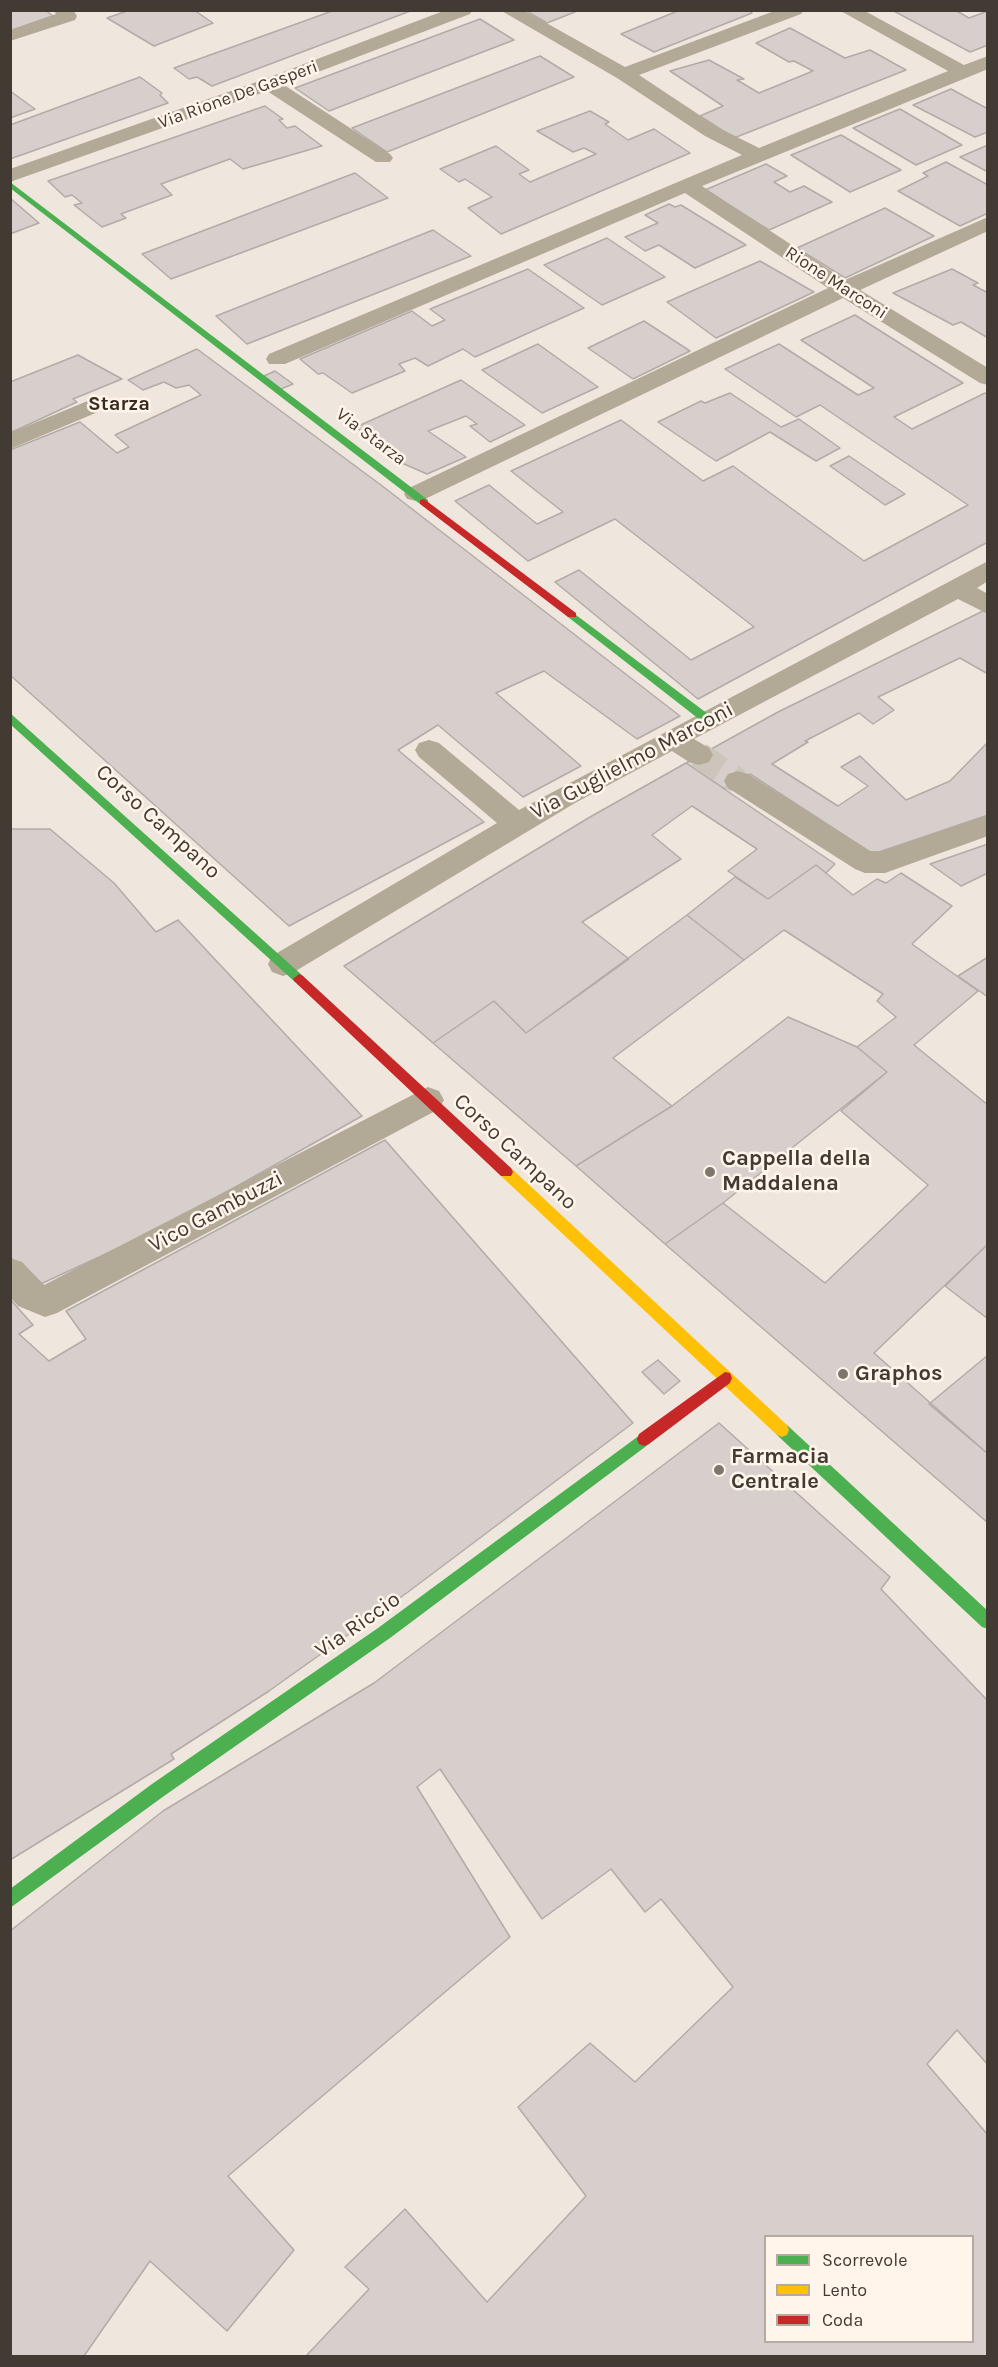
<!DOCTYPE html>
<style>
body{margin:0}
#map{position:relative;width:998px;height:2367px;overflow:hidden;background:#efe7de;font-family:Karla,sans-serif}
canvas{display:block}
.frame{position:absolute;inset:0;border:12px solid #413b34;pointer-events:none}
.legend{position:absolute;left:764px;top:2235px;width:210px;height:108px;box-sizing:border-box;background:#fff5eb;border:2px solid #b3aba2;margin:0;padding:8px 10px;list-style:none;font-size:18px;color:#413b34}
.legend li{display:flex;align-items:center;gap:12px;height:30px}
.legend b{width:30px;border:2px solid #b3aba2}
</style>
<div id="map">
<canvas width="998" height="2367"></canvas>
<div class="frame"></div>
<ul class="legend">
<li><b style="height:8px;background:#4caf50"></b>Scorrevole</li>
<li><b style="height:8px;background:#ffc107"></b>Lento</li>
<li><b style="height:8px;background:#c62828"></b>Coda</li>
</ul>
</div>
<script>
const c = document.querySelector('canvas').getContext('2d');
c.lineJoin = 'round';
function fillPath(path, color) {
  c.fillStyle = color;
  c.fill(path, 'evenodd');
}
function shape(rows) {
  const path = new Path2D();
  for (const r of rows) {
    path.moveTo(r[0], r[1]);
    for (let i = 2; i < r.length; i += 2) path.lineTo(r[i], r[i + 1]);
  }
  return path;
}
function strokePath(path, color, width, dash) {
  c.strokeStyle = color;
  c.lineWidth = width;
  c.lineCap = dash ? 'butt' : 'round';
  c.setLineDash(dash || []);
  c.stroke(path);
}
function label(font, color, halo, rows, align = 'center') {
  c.font = font + ' Karla,sans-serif';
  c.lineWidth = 5;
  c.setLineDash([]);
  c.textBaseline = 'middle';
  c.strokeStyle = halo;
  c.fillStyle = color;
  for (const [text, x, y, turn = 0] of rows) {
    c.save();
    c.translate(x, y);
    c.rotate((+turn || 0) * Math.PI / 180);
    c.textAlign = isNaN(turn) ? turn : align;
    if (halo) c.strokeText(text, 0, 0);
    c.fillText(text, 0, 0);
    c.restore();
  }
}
const building = shape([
 [10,10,45,10,53,16,10,31,10,10],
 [130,10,194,10,213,23,154,46,107,18,130,10],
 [335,10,413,10,212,86,197,77,189,79,174,68,335,10],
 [525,10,580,10,547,23,525,10],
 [680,10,748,10,752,13,654,52,621,34,680,10],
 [892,10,955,10,969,18,988,11,988,45,970,52,892,10],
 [480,19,514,40,329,111,295,88,480,19],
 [790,28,845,58,870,50,906,70,734,138,700,116,723,106,670,71,709,60,744,79,737,80,759,93,813,71,794,61,789,62,756,43,790,28],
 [540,56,574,77,387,152,352,128,540,56],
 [140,77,162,93,160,95,168,103,10,159,10,125,140,77],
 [951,89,988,109,988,132,975,137,913,105,951,89],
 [10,91,35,109,10,118,10,91],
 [265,106,283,119,279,120,287,128,295,126,322,146,243,169,230,159,161,184,172,195,121,214,126,218,102,227,74,205,82,203,72,195,65,197,48,181,265,106],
 [900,109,962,145,916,165,853,128,900,109],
 [590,111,609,122,605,124,628,140,654,129,690,153,501,234,468,208,492,197,465,179,459,182,440,169,496,146,529,170,519,174,530,182,596,154,584,148,573,152,537,131,590,111],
 [841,135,901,170,850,192,791,155,841,135],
 [988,145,988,172,960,157,988,145],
 [946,162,988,185,988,213,960,226,898,191,928,176,923,173,946,162],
 [766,164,787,176,774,182,790,192,804,186,832,202,769,230,705,190,766,164],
 [355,173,388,198,171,279,142,254,355,173],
 [10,198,39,223,10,234,10,198],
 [669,204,675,207,681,205,746,245,695,268,659,245,645,251,625,237,658,223,645,215,669,204],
 [885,208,934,236,845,278,797,248,885,208],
 [433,230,471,256,247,344,216,316,433,230],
 [607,238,665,277,602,305,544,265,607,238],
 [760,261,814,292,716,338,667,302,760,261],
 [528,269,584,308,475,357,463,349,428,366,415,358,399,364,405,371,352,393,323,373,318,374,300,359,412,311,432,326,445,320,430,309,528,269],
 [952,269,978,283,973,285,988,293,988,338,961,322,953,325,893,293,952,269],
 [855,315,963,383,894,417,912,429,985,393,988,395,988,542,698,699,555,582,579,570,691,660,754,627,615,519,528,561,455,501,489,485,537,524,563,512,511,471,621,420,703,481,733,466,864,561,968,505,820,405,796,417,725,369,779,344,858,395,874,388,801,340,855,315],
 [644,321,690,351,633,379,588,348,644,321],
 [538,344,598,387,542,413,482,370,538,344],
 [197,349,381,485,680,716,637,739,544,671,496,693,581,766,523,797,438,725,398,750,484,822,289,926,10,675,10,450,80,422,117,453,129,447,115,435,201,395,189,385,176,388,164,382,143,390,128,380,197,349],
 [78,355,122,379,73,399,77,402,10,433,10,382,78,355],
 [275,371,293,384,281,389,264,376,275,371],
 [461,380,525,425,490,442,470,426,477,424,466,416,428,431,466,457,427,474,395,460,356,427,461,380],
 [730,393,781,427,799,419,840,448,816,461,770,432,716,461,658,422,701,401,705,403,730,393],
 [849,456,905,494,885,505,830,466,849,456],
 [985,610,988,612,988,674,960,658,878,697,894,710,873,724,859,713,805,741,808,742,772,764,838,806,868,786,841,767,860,756,906,800,950,781,988,742,988,815,873,854,750,774,725,789,686,763,778,712,985,610],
 [686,763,835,864,826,873,816,865,768,899,728,871,757,849,692,806,652,835,681,859,582,922,629,959,526,1033,494,1001,433,1043,344,966,590,817,686,763],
 [10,829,50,829,114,883,156,932,178,920,362,1116,166,1226,32,1288,10,1256,10,829],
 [988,844,988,873,961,886,930,864,988,844],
 [816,865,853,895,877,879,886,883,901,873,952,906,912,944,978,991,914,1045,988,1105,988,1244,874,1353,988,1454,988,1523,665,1244,723,1203,825,1283,928,1185,841,1111,887,1072,857,1047,896,1017,877,1001,883,994,784,930,744,960,687,915,735,877,768,899,816,865],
 [687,915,744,960,613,1058,672,1106,576,1166,433,1043,494,1001,526,1033,687,915],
 [988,957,988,997,958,976,988,957],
 [788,1017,857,1047,887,1072,723,1203,665,1244,576,1166,672,1106,788,1017],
 [385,1140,633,1423,408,1592,269,1691,171,1754,174,1759,10,1860,10,1299,33,1325,19,1334,49,1361,86,1339,66,1311,385,1140],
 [988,1244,988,1319,945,1286,988,1244],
 [988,1355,988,1454,929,1404,988,1355],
 [658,1360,680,1381,664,1394,642,1372,658,1360],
 [719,1423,890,1577,881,1589,988,1701,988,2065,957,2030,927,2064,988,2135,988,2356,306,2356,369,2289,345,2267,405,2209,487,2302,586,2196,518,2107,590,2043,635,2082,733,1987,661,1899,645,1912,611,1869,542,1919,440,1769,417,1787,510,1937,228,2176,294,2250,227,2331,150,2261,84,2356,10,2356,10,1931,163,1811,374,1683,719,1423],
 [766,2236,972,2236,972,2342,766,2342,766,2236]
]);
const streetTunnel = shape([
 [699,755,738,781]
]);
const street = shape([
 [54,10,73,10,77,16,75,20,10,41,10,30,56,14,54,10],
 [446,10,473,10,470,14,284,85,390,154,393,158,390,162,376,162,267,91,10,182,10,169,262,80,446,10],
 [500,10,523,10,625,67,777,10,804,10,801,14,639,75,719,128,759,148,948,71,839,10,863,10,964,65,988,56,988,69,702,186,845,280,988,217,988,231,860,290,988,368,988,385,980,383,843,298,425,499,416,501,407,499,404,494,407,489,828,288,685,193,285,364,269,364,266,359,269,354,742,155,705,136,617,78,500,10],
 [90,400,98,402,102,407,98,412,10,449,10,433,90,400],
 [988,561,988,581,977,588,988,594,988,614,958,599,694,739,709,748,713,755,709,762,699,765,689,762,672,751,575,803,294,972,283,976,272,972,268,964,272,956,497,823,419,757,415,750,419,743,429,740,439,743,519,810,988,561],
 [738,771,748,774,870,851,883,851,988,815,988,836,885,873,865,873,855,869,728,788,724,781,728,774,738,771],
 [428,1087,439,1091,444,1100,439,1109,57,1313,45,1317,18,1306,10,1297,10,1258,22,1262,44,1285,428,1087]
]);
const fast = shape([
 [10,182,428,500,428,504,420,504,10,188,10,182],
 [572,612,712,717,712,723,704,723,568,617,567,615,572,612],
 [10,713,303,976,305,979,303,982,295,982,10,724,10,713],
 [782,1423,787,1425,988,1611,988,1629,982,1627,777,1435,775,1430,777,1425,782,1423],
 [644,1432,649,1434,651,1439,649,1444,390,1638,164,1796,10,1908,10,1889,152,1784,378,1628,644,1432]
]);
const slow = shape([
 [506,1166,511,1168,787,1425,789,1430,787,1435,782,1437,777,1435,501,1176,499,1172,501,1168,506,1166]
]);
const jam = shape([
 [424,499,576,613,576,617,568,617,420,504,420,500,424,499],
 [299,974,303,976,511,1168,513,1172,511,1176,501,1176,295,982,293,979,299,974],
 [725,1372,730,1373,732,1378,730,1383,649,1444,644,1446,639,1444,637,1439,639,1434,725,1372]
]);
const markers = [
 [710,1172,6,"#7e7770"],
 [843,1374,6,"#7e7770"],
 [719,1470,6,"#7e7770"]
];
const farStreetnames = [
 ["Via Rione De Gasperi",238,95,-20],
 ["Rione Marconi",836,283,33],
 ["Via Starza",371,437,37]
];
const farNeighbourhoodnames = [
 ["Starza",119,404]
];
const streetNames = [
 ["Via Guglielmo Marconi",632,761,-28],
 ["Corso Campano",158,822,42],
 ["Corso Campano",515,1152,43],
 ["Vico Gambuzzi",216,1212,-28],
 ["Via Riccio",358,1625,-35]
];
const poiNames = [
 ["Cappella della",722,1159],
 ["Maddalena",722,1184],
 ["Graphos",855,1374],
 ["Farmacia",731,1457],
 ["Centrale",731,1482]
];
fillPath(building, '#d7cfcc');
strokePath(building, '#b2aba8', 1.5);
strokePath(streetTunnel, '#ccc5bc', 26, [26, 13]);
fillPath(street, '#b2a997');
fillPath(fast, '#4caf50');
fillPath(slow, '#ffc107');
fillPath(jam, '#c62828');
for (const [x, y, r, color] of markers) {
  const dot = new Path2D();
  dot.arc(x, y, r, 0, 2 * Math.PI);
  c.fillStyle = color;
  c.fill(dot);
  strokePath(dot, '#fff5eb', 2);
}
label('18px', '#413b34', '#fff5eb', farStreetnames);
label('bold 20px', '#372b1e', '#fff5eb', farNeighbourhoodnames);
label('22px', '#413b34', '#fff5eb', streetNames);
label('bold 22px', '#413b34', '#fff5eb', poiNames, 'left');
</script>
